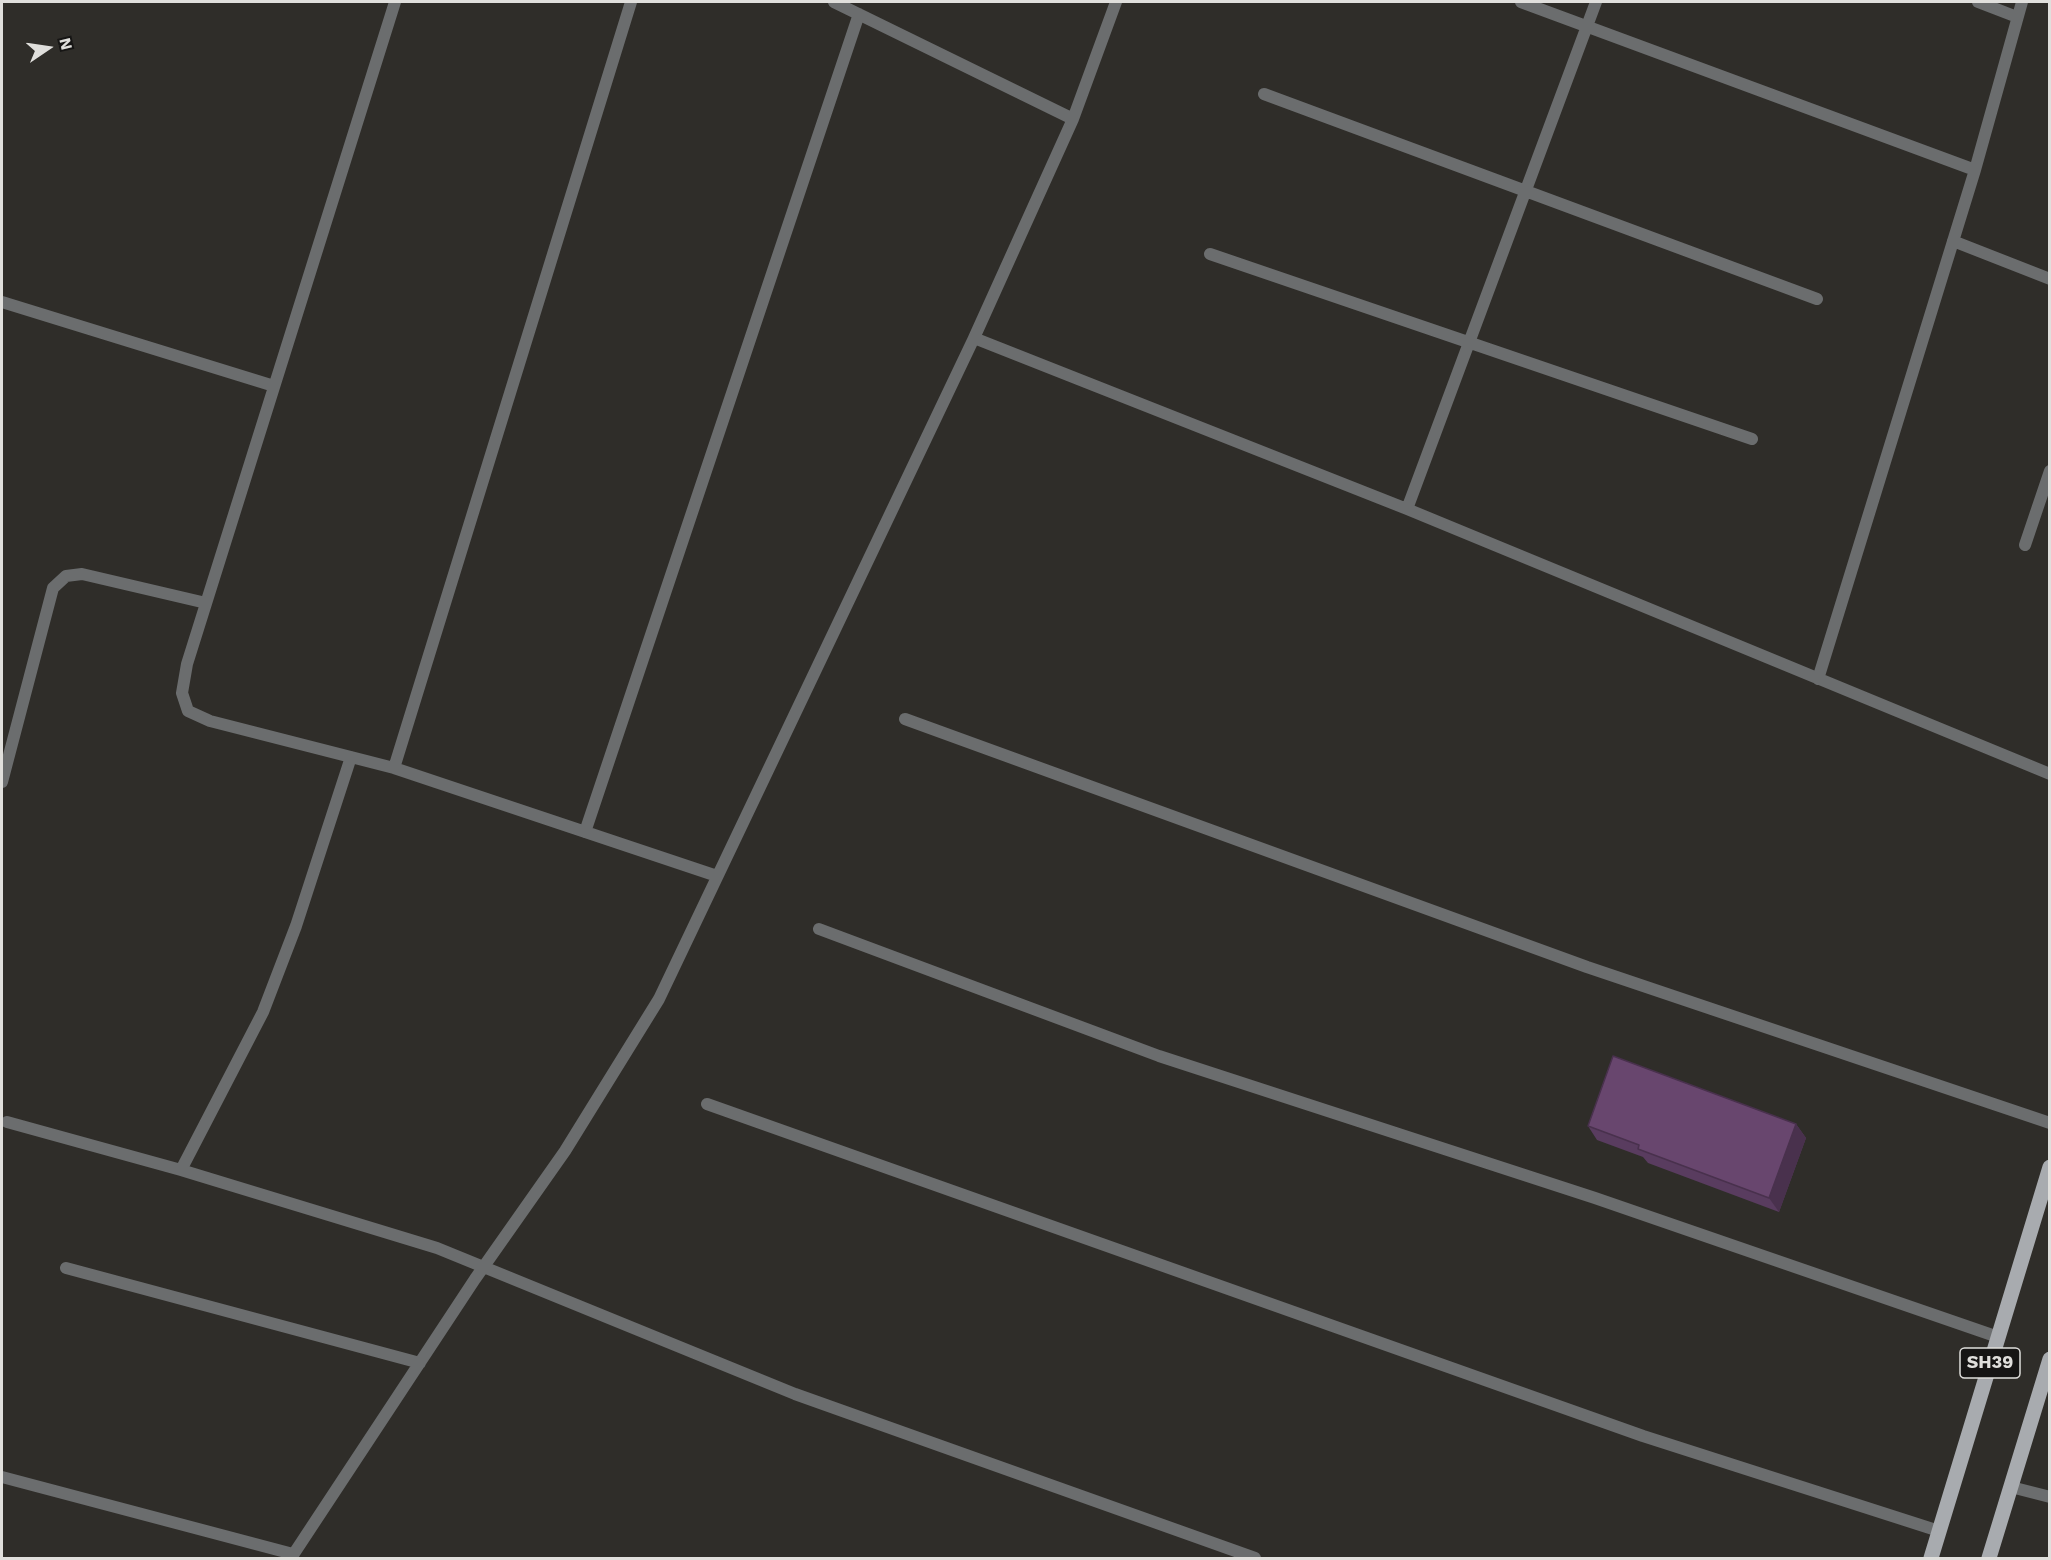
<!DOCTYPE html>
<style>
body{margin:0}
#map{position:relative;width:2051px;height:1560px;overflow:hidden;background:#2f2d29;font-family:"Work Sans",sans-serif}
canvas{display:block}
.frame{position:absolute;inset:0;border:3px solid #e0dfdc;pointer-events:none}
.north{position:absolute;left:18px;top:18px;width:60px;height:60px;-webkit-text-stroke:4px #161514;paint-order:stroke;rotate:77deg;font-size:16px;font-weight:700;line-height:24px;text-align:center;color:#e0dfdc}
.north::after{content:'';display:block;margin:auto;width:21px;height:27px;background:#e0dfdc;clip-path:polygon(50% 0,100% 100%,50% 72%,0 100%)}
</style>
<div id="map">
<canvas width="2051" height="1560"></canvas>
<div class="frame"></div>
<div class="north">N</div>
</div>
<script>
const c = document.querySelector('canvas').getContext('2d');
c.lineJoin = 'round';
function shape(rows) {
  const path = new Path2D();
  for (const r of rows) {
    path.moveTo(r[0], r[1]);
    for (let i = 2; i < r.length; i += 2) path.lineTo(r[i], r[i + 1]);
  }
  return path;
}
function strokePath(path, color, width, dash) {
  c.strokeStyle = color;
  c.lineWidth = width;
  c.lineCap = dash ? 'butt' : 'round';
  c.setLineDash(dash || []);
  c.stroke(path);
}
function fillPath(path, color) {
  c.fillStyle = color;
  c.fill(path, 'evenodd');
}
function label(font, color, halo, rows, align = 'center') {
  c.font = font + ' "Work Sans",sans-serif';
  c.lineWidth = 4.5;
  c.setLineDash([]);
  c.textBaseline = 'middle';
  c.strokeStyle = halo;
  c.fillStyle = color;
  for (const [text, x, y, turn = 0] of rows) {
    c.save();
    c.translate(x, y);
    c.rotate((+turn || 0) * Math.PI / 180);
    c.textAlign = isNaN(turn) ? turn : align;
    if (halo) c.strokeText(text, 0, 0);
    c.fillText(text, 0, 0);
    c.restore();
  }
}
const street = shape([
 [395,2,187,664,182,693,188,711,210,721,394,768,717,876],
 [834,2,1073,119],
 [1116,2,1073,119,974,338,1407,509,2050,774],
 [1521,2,1975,170],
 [1978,2,2017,17],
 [1264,94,1817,299],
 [1953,241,2050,279],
 [1210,254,1752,439],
 [2,302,274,386],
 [1407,509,1596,2],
 [2025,545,2050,471],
 [1818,679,1975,170,2022,2],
 [905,719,1587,967,2050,1123],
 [394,768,631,2],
 [2,782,53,588,66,576,82,574,206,603],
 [585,832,859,14],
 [819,929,1159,1056,1595,1198,1998,1337],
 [707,1104,1643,1436,1939,1531],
 [7,1122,181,1170,437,1248,795,1394,1255,1558],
 [181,1170,263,1012,296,926,351,757],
 [66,1268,420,1363],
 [2,1477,293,1554],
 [2011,1487,2050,1497],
 [291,1558,475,1279,565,1151,659,999,974,338]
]);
const primary = shape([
 [1931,1558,2050,1167],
 [1989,1558,2050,1359]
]);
const wall = shape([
 [1796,1124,1806,1138,1779,1212,1648,1163,1643,1157,1597,1140,1588,1126]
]);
const shadedWall = shape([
 [1796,1124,1806,1138,1779,1212,1769,1198]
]);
const building = shape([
 [1613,1056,1796,1124,1769,1198,1638,1149,1639,1145,1588,1126,1613,1056]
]);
const shields = [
 [1990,1363,60]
];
const shieldNames = [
 ["SH39",1990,1363]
];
strokePath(street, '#6b6d6e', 12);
strokePath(primary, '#a8abaf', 15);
fillPath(wall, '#593c5f');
fillPath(shadedWall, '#49314d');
fillPath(building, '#68466e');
strokePath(building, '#49314d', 1.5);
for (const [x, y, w] of shields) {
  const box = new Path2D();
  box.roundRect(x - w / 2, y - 15, w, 30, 4.5);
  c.fillStyle = '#161514';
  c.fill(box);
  strokePath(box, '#e0dfdc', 1.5);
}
label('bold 18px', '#e0dfdc', null, shieldNames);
</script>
